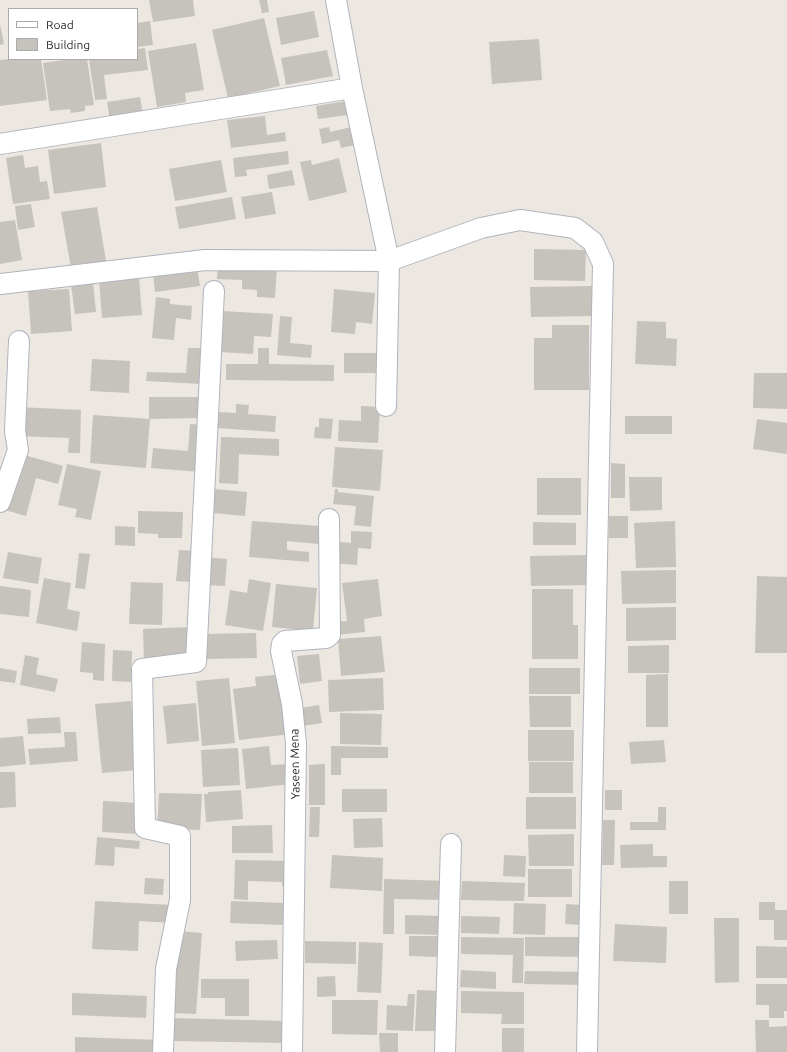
<!DOCTYPE html>
<style>
body{margin:0}
#map{position:relative;width:787px;height:1052px;overflow:hidden;background:#ede7e1;font-family:Ubuntu,sans-serif}
canvas{display:block}
.legend{position:absolute;left:8px;top:8px;width:130px;height:52px;box-sizing:border-box;background:#fff;border:1px solid #ababab;margin:0;padding:5px 7px;list-style:none;font-size:12px;color:#2d2d2d}
.legend li{display:flex;align-items:center;gap:8px;height:20px}
.legend b{width:20px;border:1px solid #ababab}
</style>
<div id="map">
<canvas width="787" height="1052"></canvas>
<ul class="legend">
<li><b style="height:5px;background:#fff"></b>Road</li>
<li><b style="height:11px;background:#c6c2bc"></b>Building</li>
</ul>
</div>
<script>
const c = document.querySelector('canvas').getContext('2d');
c.lineJoin = 'round';
function fillPath(path, color) {
  c.fillStyle = color;
  c.fill(path, 'evenodd');
}
function shape(rows) {
  const path = new Path2D();
  for (const r of rows) {
    path.moveTo(r[0], r[1]);
    for (let i = 2; i < r.length; i += 2) path.lineTo(r[i], r[i + 1]);
  }
  return path;
}
function strokePath(path, color, width, dash) {
  c.strokeStyle = color;
  c.lineWidth = width;
  c.lineCap = dash ? 'butt' : 'round';
  c.setLineDash(dash || []);
  c.stroke(path);
}
function label(font, color, halo, rows, align = 'center') {
  c.font = font + ' Ubuntu,sans-serif';
  c.lineWidth = 3;
  c.setLineDash([]);
  c.textBaseline = 'middle';
  c.strokeStyle = halo;
  c.fillStyle = color;
  for (const [text, x, y, turn = 0] of rows) {
    c.save();
    c.translate(x, y);
    c.rotate((+turn || 0) * Math.PI / 180);
    c.textAlign = isNaN(turn) ? turn : align;
    if (halo) c.strokeText(text, 0, 0);
    c.fillText(text, 0, 0);
    c.restore();
  }
}
const building = shape([
 [149,0,193,0,195,16,153,22],
 [259,0,267,0,269,12,262,13],
 [314,11,319,37,281,45,276,18],
 [264,18,280,86,228,98,212,30],
 [150,21,153,45,137,47,137,23],
 [0,24,4,44,0,45],
 [539,39,542,80,492,84,489,42],
 [196,43,204,90,185,93,186,102,157,107,148,51],
 [145,48,148,70,104,75,107,99,95,100,89,59,137,59,137,49],
 [327,50,333,76,286,85,281,58],
 [9,59,41,59,47,100,0,106,0,60],
 [71,59,87,59,94,105,85,106,85,111,71,113,70,109,50,111,43,63],
 [140,97,143,115,110,120,107,102],
 [346,101,348,115,318,119,316,106],
 [265,116,267,135,285,132,286,141,231,148,227,120],
 [329,127,330,132,351,127,355,145,341,148,339,140,322,144,319,129],
 [101,143,106,187,54,194,48,150],
 [288,151,289,164,246,170,247,176,235,177,233,158],
 [23,155,25,168,38,166,40,182,47,181,50,199,13,204,6,158],
 [339,158,347,192,309,201,300,162,311,160,312,165],
 [221,160,227,192,175,201,169,169],
 [292,170,295,185,269,189,267,175],
 [272,192,276,214,245,219,241,197],
 [232,197,236,219,179,229,175,207],
 [31,204,35,227,18,230,15,206],
 [97,207,107,267,72,273,61,212],
 [15,220,22,260,0,264,0,222],
 [534,249,586,250,585,281,534,280],
 [218,263,277,266,275,298,257,297,257,290,242,289,242,280,217,279],
 [197,267,200,286,155,292,153,273],
 [139,277,142,315,102,318,99,280],
 [93,282,96,312,75,314,71,285],
 [593,286,594,316,531,317,530,287],
 [69,289,72,331,31,334,28,291],
 [334,289,375,293,372,324,356,322,355,334,331,332],
 [156,297,170,299,170,304,192,306,191,320,176,318,174,340,152,338],
 [222,311,273,314,271,337,254,336,253,354,219,352],
 [280,316,292,317,290,343,312,345,311,358,277,355],
 [637,321,666,322,666,338,677,339,676,366,635,364],
 [552,325,589,325,589,390,534,390,534,338,552,338],
 [188,348,205,348,202,384,146,381,147,372,186,373],
 [258,348,269,348,269,364,334,365,334,381,226,380,226,364,258,364],
 [344,353,377,353,377,373,344,373],
 [92,359,130,361,129,393,90,391],
 [754,373,787,373,787,409,753,408],
 [149,397,199,397,199,418,149,419],
 [236,404,249,405,248,414,276,416,275,432,216,428,217,412,236,413],
 [361,406,380,407,378,443,338,441,339,420,361,421],
 [18,407,81,410,80,453,68,453,69,438,17,436],
 [93,415,150,419,146,468,90,463],
 [625,416,672,416,672,434,625,434],
 [319,418,333,419,331,439,314,438,315,427,319,427],
 [757,419,787,423,787,454,753,449],
 [190,424,205,425,201,472,151,468,153,448,188,451],
 [221,437,279,439,279,456,239,454,238,484,219,483],
 [335,447,383,450,380,491,332,487],
 [21,454,63,466,58,484,36,478,26,516,5,510],
 [611,463,625,464,625,498,611,498],
 [67,464,101,471,91,520,75,517,77,509,58,505],
 [629,477,662,477,662,510,630,511],
 [537,478,581,478,581,515,537,515],
 [215,489,247,492,245,516,213,513],
 [335,489,338,489,338,492,374,496,371,527,354,525,356,506,333,504],
 [138,511,183,512,182,538,158,538,158,534,138,533],
 [609,516,628,516,628,538,609,538],
 [252,521,320,526,319,544,287,541,287,550,309,552,309,562,249,557],
 [675,521,676,567,636,568,634,523],
 [533,522,576,523,576,545,533,545],
 [115,526,135,527,135,546,115,545],
 [351,531,372,532,371,549,358,548,357,565,331,563,332,541,351,543],
 [179,550,195,551,192,582,176,581],
 [8,552,42,558,38,584,3,578],
 [79,553,90,554,85,589,75,588],
 [587,555,588,585,531,586,530,556],
 [206,557,227,559,225,586,204,585],
 [676,570,676,603,622,604,621,571],
 [757,576,787,577,787,653,755,653],
 [44,578,71,583,67,609,80,612,77,631,36,623],
 [249,579,271,583,263,631,225,625,230,590,247,593],
 [378,579,382,616,364,619,365,632,336,635,334,622,347,621,342,583],
 [131,582,163,583,162,625,129,624],
 [276,584,317,588,313,631,272,627],
 [0,586,31,590,29,617,0,614],
 [532,589,573,589,573,625,578,625,578,659,532,659],
 [676,607,676,640,626,641,626,608],
 [190,627,191,661,144,662,143,629],
 [256,633,257,658,204,659,204,634],
 [381,636,385,672,341,676,338,639],
 [82,642,105,644,104,681,93,680,93,673,80,672],
 [669,645,669,673,628,673,628,646],
 [113,650,132,651,131,682,112,681],
 [319,654,322,681,300,684,297,656],
 [25,655,39,658,36,674,58,679,55,692,20,685],
 [0,668,17,671,15,683,0,681],
 [529,668,580,668,580,694,529,694],
 [283,674,291,734,239,740,233,689,256,686,255,677],
 [668,674,668,727,646,727,646,675],
 [229,678,235,743,202,746,196,681],
 [383,678,384,710,329,712,328,680],
 [529,696,571,696,571,727,530,727],
 [131,701,138,770,102,773,95,704],
 [196,703,199,741,167,744,163,706],
 [319,705,322,723,303,726,300,708],
 [340,713,382,714,381,745,340,744],
 [60,717,61,733,28,734,27,719],
 [528,730,574,730,574,761,528,761],
 [64,732,76,732,78,761,30,765,28,749,65,747],
 [23,736,26,764,0,767,0,738],
 [664,740,666,762,631,764,629,742],
 [269,746,271,765,289,764,292,784,246,789,242,749],
 [331,746,388,747,388,758,341,758,341,775,331,775],
 [238,748,240,785,203,787,201,750],
 [529,762,573,762,573,793,529,793],
 [325,764,325,805,309,805,309,765],
 [0,772,15,772,16,807,0,808],
 [342,789,387,789,387,812,342,812],
 [241,790,243,819,206,822,204,794,208,794,208,792],
 [605,790,622,790,622,810,605,810],
 [159,793,202,794,200,830,157,828],
 [526,797,576,797,576,829,526,829],
 [103,801,140,803,138,834,102,832],
 [310,807,320,807,319,837,309,837],
 [658,807,666,807,666,830,630,830,630,822,658,822],
 [382,818,383,847,354,848,353,819],
 [603,820,615,820,614,865,602,865],
 [272,825,273,853,232,853,232,826],
 [574,834,574,866,529,866,528,835],
 [97,837,140,841,139,849,115,847,114,866,95,865],
 [653,844,653,856,667,856,667,867,621,868,620,845],
 [332,855,383,858,382,891,330,888],
 [504,855,526,856,525,877,503,876],
 [235,860,293,861,293,886,282,886,282,882,248,881,248,900,234,899],
 [528,869,572,869,572,897,528,897],
 [145,878,164,879,163,895,144,894],
 [384,879,448,881,448,900,394,899,394,934,383,934],
 [462,881,525,883,524,901,461,900],
 [669,881,688,881,688,914,669,914],
 [95,901,173,905,172,923,139,921,138,951,92,949],
 [231,901,285,903,284,925,230,923],
 [759,902,775,902,775,910,787,910,787,940,774,940,774,920,759,920],
 [514,903,546,904,545,935,513,934],
 [566,904,582,905,581,925,565,924],
 [405,915,443,916,443,935,405,934],
 [461,916,500,917,499,934,461,933],
 [714,918,739,918,739,982,715,983],
 [615,924,667,927,666,963,613,961],
 [178,931,202,933,196,1014,171,1013],
 [409,936,440,936,439,957,409,956],
 [461,937,524,938,523,983,512,983,513,955,461,954],
 [525,937,588,937,588,957,525,956],
 [277,940,278,959,236,961,235,941],
 [305,941,356,942,356,964,305,963],
 [359,942,383,943,381,993,357,992],
 [756,946,787,947,787,978,756,978],
 [461,970,496,972,496,989,460,987],
 [525,971,586,972,586,985,524,984],
 [335,976,336,996,317,997,317,977],
 [201,979,249,979,249,1016,225,1016,225,998,201,998],
 [756,984,787,984,787,1011,784,1011,784,1018,769,1018,769,1005,756,1005],
 [417,990,441,991,440,1031,415,1031],
 [461,991,524,992,524,1024,501,1024,502,1014,461,1013],
 [72,993,147,996,146,1018,72,1015],
 [408,994,415,994,413,1031,386,1030,387,1005,407,1006],
 [332,1000,378,1000,377,1035,332,1034],
 [172,1018,286,1021,286,1043,172,1041],
 [755,1020,769,1020,769,1027,787,1026,787,1052,756,1052],
 [502,1028,524,1028,524,1052,502,1052],
 [379,1033,398,1033,398,1052,380,1052],
 [75,1037,160,1040,160,1052,75,1052]
]);
const street = shape([
 [336,0,352,88,389,261,386,406],
 [0,144,352,88],
 [0,284,205,260,389,261,481,228,520,220,575,228,593,242,603,264,587,1052],
 [0,502,18,450,15,431,19,341],
 [163,1052,166,969,180,900,180,836,145,828,142,669,196,662,214,291],
 [292,1052,296,744,292,704,281,651,282,644,285,641,326,638,330,635,329,519],
 [445,1052,451,844]
]);
const streetNames = [
 ["Yaseen Mena",295,764,-91]
];
fillPath(building, '#c6c2bc');
strokePath(street, '#b1b4bc', 22);
strokePath(street, '#fff', 20);
label('12px', '#2d2d2d', '#fff', streetNames);
</script>
